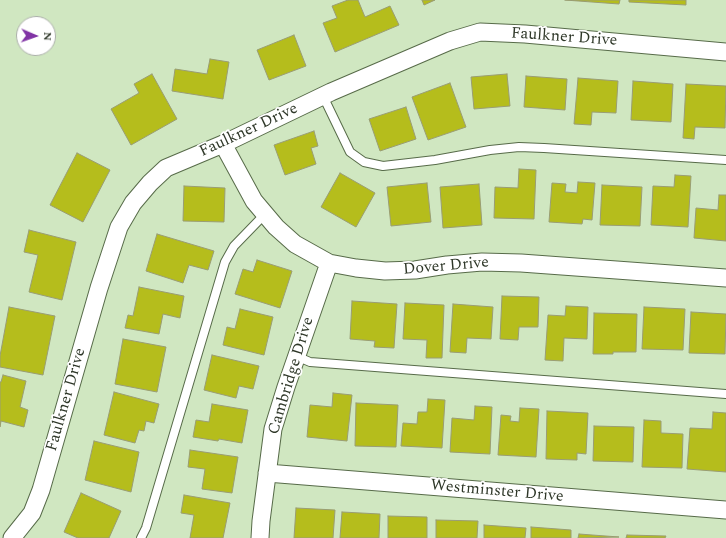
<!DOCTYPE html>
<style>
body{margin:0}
#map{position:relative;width:726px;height:538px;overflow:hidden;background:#d0e7c1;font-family:Spectral,serif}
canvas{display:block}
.north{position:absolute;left:16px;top:16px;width:40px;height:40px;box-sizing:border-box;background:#fff;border:1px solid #abafa9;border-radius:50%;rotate:92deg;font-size:11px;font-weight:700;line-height:16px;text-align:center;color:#2e3728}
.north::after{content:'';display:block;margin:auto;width:14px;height:18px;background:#8134a5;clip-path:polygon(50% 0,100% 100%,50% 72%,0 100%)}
</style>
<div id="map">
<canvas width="726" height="538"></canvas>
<div class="north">N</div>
</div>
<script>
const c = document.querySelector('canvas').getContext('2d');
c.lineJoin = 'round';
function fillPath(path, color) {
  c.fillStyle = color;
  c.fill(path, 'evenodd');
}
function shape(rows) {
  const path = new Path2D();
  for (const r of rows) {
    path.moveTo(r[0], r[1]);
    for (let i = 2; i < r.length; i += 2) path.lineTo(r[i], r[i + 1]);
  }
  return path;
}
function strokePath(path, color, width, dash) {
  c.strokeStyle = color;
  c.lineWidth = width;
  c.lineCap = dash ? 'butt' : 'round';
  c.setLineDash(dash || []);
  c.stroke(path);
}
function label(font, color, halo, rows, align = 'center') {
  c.font = font + ' Spectral,serif';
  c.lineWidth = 3.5;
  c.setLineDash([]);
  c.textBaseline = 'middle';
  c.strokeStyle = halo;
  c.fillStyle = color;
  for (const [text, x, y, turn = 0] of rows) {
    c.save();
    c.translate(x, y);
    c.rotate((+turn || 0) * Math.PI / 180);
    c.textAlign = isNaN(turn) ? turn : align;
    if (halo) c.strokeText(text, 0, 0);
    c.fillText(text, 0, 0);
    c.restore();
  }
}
const building = shape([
 [348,0,358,0,365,17,390,6,399,25,335,52,323,23,337,18,332,6,348,0],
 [422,0,435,0,424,5,422,0],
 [565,0,620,0,619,4,565,0],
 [629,0,686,0,686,5,629,2,629,0],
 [294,35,306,66,269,80,257,50,294,35],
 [210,59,229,62,223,99,172,91,175,69,207,74,210,59],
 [152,74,177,119,131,145,111,109,139,93,134,84,152,74],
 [507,74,510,106,474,109,471,77,507,74],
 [526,76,567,79,565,110,524,107,526,76],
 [578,78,618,81,616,113,592,112,591,125,574,124,578,78],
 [633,81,673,84,671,122,631,120,633,81],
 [450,83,466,127,428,140,412,97,450,83],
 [686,84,726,86,725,128,695,127,694,139,683,138,686,84],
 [406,107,416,139,380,151,369,119,406,107],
 [314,131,318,146,311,148,316,164,285,175,274,145,314,131],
 [77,153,110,170,83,222,50,205,77,153],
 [519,169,536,170,534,219,494,218,495,187,518,188,519,169],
 [340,173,375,193,356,227,321,207,340,173],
 [675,175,691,176,688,227,651,225,653,186,674,187,675,175],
 [578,182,595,183,592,220,583,219,582,224,549,222,552,183,566,184,565,192,577,193,578,182],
 [427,183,431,222,391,226,387,187,427,183],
 [479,184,482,225,443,228,440,187,479,184],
 [602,185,642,187,640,226,600,225,602,185],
 [184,186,225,188,224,222,183,221,184,186],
 [719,195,726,195,726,241,694,238,696,208,718,210,719,195],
 [29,230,76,242,62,300,29,292,38,255,24,252,29,230],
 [157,234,214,251,208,270,189,265,183,283,146,271,157,234],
 [257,260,292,271,280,308,235,294,243,269,253,272,257,260],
 [139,287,184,296,180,318,163,314,159,334,125,328,128,315,133,316,139,287],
 [502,296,539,297,538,327,519,327,518,340,500,339,502,296],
 [352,301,397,304,394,348,374,347,375,341,350,339,352,301],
 [405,303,444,305,442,358,426,358,427,340,403,339,405,303],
 [453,304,493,307,491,339,467,338,466,353,450,352,453,304],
 [566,306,588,307,587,339,564,338,563,361,545,360,548,315,565,316,566,306],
 [9,307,55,316,43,375,0,367,0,356,9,307],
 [644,307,685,309,683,350,642,349,644,307],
 [240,309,273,317,264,355,223,345,227,327,235,329,240,309],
 [691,312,726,314,725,354,689,353,691,312],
 [594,313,637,314,636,352,613,352,613,354,593,354,594,313],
 [123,339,166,347,157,392,115,384,123,339],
 [212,355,259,366,253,389,239,386,236,398,204,390,212,355],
 [3,375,26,381,20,407,28,410,24,427,1,421,0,427,0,382,1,382,3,375],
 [114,392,159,404,154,423,146,421,144,431,139,430,135,443,104,435,114,392],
 [333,393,352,395,347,441,307,437,310,405,332,407,333,393],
 [428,399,445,400,442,448,401,446,403,423,417,424,418,412,427,412,428,399],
 [356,403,398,405,396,447,355,446,356,403],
 [212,404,248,410,242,443,219,439,218,441,193,437,196,420,209,422,212,404],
 [475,406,492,407,490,454,450,452,452,418,474,420,475,406],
 [520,408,539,409,536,457,498,455,501,415,511,416,510,421,519,422,520,408],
 [547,411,588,413,586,454,577,453,577,460,546,459,547,411],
 [713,412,726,413,726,472,687,469,690,428,712,429,713,412],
 [644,420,661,421,661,433,683,434,682,468,642,467,644,420],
 [594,426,634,427,633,462,593,461,594,426],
 [94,441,139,452,131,492,85,480,94,441],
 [190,450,238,457,232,493,202,489,205,469,188,467,190,450],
 [81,493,121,511,109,538,78,538,64,532,81,493],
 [184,495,230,503,223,538,190,538,194,515,181,513,184,495],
 [296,508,335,510,333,538,294,538,296,508],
 [342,512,380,514,379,538,340,538,342,512],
 [388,516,427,517,427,538,388,538,388,516],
 [436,520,478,521,477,538,436,538,436,520],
 [484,525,526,528,525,538,484,538,484,525],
 [531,527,571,530,571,538,531,538,531,527],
 [579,534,619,537,578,538,579,534],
 [627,535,666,536,665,538,626,538,627,535]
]);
const lane = shape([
 [323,96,350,152,364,162,383,166,435,160,490,150,519,147,544,148,726,160],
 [296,356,310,362,726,394],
 [141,538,146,528,225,262,234,246,265,214]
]);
const street = shape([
 [223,144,254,201,276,227,295,244,329,263,356,268,385,271,415,270,447,265,482,262,521,263,726,278],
 [267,473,726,510],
 [12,538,32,513,41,490,99,288,119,227,133,203,150,183,166,168,223,144,331,92,450,41,480,32,525,34,726,52],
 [260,538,261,521,273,429,286,387,329,263]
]);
const streetNames = [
 ["Faulkner Drive",564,38,4],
 ["Faulkner Drive",249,131,-25],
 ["Dover Drive",446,267,-5],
 ["Cambridge Drive",292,376,-73],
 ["Faulkner Drive",67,400,-74],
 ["Westminster Drive",497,492,5]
];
fillPath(building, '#b5bd1c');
strokePath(building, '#999d74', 1);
strokePath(lane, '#576b49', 10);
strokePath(street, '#576b49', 19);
strokePath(lane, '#fff', 8);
strokePath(street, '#fff', 17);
label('16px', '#2e3728', '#fff', streetNames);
</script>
